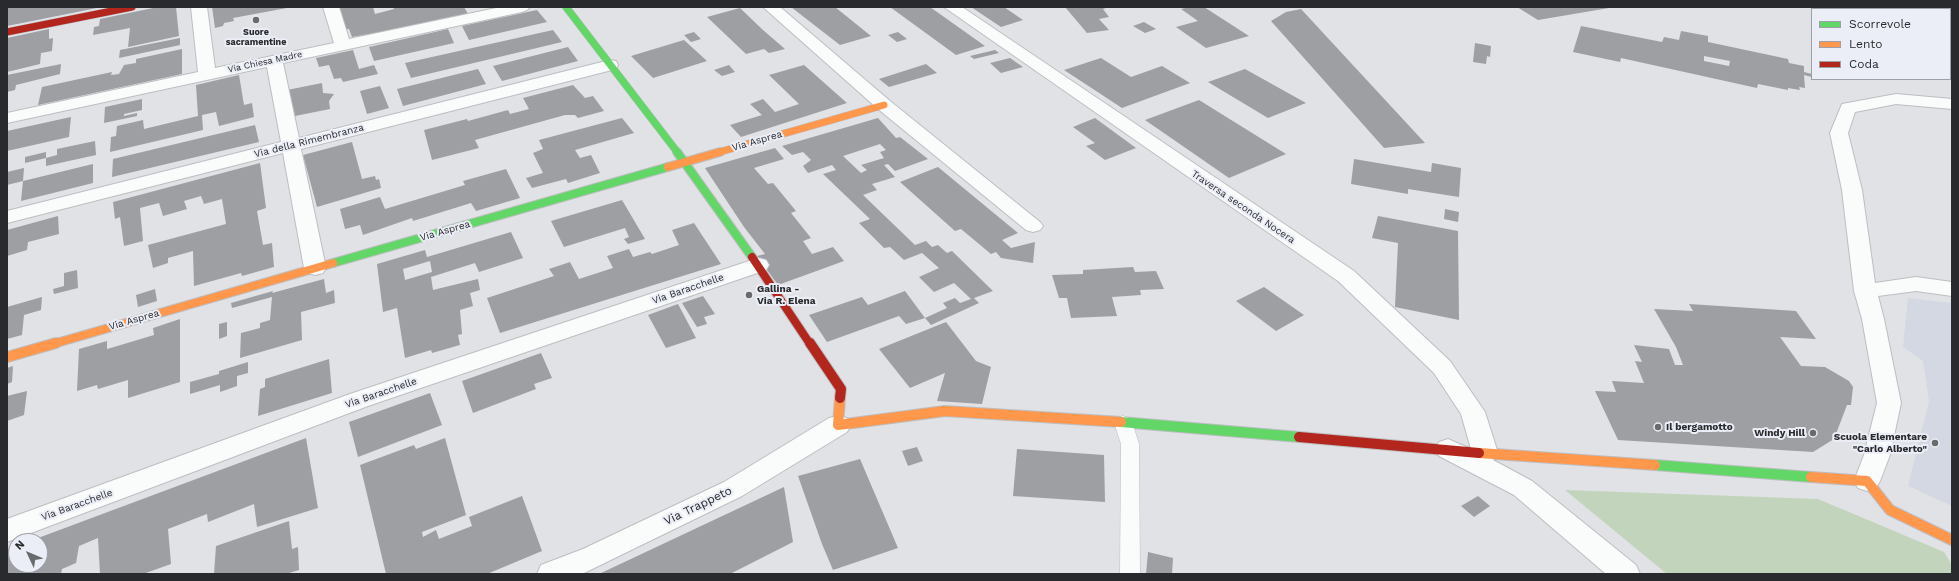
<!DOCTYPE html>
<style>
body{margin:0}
#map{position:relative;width:1959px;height:581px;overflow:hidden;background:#e0e2e5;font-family:"Work Sans",sans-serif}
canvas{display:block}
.frame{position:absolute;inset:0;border:8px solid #292a2d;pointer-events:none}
.legend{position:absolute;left:1811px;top:8px;width:140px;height:72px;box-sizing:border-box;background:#ebeef6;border:1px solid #9da0a6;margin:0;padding:5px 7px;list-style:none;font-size:12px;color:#292a2d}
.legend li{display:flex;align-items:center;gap:8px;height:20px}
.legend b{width:20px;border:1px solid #9da0a6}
.north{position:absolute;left:8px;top:533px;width:40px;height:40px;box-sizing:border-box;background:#ebeef6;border:1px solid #9da0a6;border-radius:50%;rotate:314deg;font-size:11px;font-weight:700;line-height:16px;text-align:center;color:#292a2d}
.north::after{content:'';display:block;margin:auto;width:14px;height:18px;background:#696a6d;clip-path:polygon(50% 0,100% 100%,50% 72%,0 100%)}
</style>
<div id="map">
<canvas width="1959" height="581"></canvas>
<div class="frame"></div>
<ul class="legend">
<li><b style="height:5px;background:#63d668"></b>Scorrevole</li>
<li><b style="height:5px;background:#ff974d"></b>Lento</li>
<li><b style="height:5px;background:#b3261e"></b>Coda</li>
</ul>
<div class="north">N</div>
</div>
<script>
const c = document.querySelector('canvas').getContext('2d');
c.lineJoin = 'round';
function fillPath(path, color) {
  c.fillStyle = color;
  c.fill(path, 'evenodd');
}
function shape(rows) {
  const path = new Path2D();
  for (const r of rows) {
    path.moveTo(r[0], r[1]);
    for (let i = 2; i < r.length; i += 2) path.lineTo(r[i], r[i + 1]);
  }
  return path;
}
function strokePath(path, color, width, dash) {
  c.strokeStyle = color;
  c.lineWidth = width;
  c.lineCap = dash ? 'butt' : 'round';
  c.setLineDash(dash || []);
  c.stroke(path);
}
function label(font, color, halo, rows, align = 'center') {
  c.font = font + ' "Work Sans",sans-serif';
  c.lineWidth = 4;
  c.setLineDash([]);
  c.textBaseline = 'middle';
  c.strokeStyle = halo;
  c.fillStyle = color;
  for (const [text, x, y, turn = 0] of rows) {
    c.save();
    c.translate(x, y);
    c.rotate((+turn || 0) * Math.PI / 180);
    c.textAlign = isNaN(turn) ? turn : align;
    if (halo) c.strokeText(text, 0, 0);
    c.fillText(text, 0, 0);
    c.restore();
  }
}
const built = shape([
 [1908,298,1952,303,1952,506,1908,486,1929,401,1923,361,1903,347]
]);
const green = shape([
 [1565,490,1818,499,1944,552,1952,565,1952,574,1667,574]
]);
const building = shape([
 [7,7,97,7,97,8,7,26],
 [158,7,176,7,179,36,128,47,130,28,93,35,94,27,99,26,100,19],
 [212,7,287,7,287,8,233,18,234,21,224,23,223,26,215,28],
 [339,7,373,7,375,14,394,9,393,7,464,7,468,14,393,30,352,37,349,29,343,30],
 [791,7,835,7,871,36,840,45],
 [890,7,930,7,985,46,956,55],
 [971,7,1004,7,1023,20,1001,27],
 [1065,7,1106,7,1106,8,1103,9,1109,17,1099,19,1109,30,1087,33],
 [1190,7,1204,7,1249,36,1206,48,1176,27,1198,21,1181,9],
 [1517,7,1609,7,1609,8,1538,20],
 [740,8,763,30,785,49,769,53,764,49,746,54,707,17],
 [1301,9,1425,143,1384,148,1271,21,1286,12],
 [537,10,547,22,469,40,462,26],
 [1144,22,1156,29,1145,33,1133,26],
 [1581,26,1662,42,1664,37,1679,40,1681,31,1708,36,1708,42,1788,59,1789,63,1804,66,1804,72,1812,74,1812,77,1804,75,1805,88,1799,87,1800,90,1788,88,1788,90,1758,84,1757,88,1621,58,1620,62,1573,52],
 [1704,56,1730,61,1729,66,1704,61],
 [49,29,49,39,53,38,52,51,41,53,40,64,7,72,7,38],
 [448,29,454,43,374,61,369,47],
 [553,30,562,42,411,78,405,63],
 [694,32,701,39,691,42,684,35],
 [898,32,907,39,897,42,888,35],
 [180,38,180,45,119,58,120,50],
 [684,40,707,61,653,78,631,56],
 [1475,43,1491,46,1490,57,1487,56,1486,64,1473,62],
 [568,47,578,61,502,81,493,66],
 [182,49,182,74,38,105,42,87,112,72,111,75,119,74,124,65,136,63,136,59],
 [353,50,359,69,374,65,378,74,343,82,341,78,334,79,329,65,319,67,316,58],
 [995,50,999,53,974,59,970,56],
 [1010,58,1023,67,1001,73,990,63],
 [1101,58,1131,77,1162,66,1190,83,1122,108,1064,70],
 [61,64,60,74,16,85,15,90,7,92,7,75],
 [926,64,937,73,889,87,879,79],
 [729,65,735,72,722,76,714,70],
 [804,65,847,103,741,137,730,125,762,115,750,104,763,99,775,112,799,104,769,75],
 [478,69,486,84,403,106,397,89],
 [1245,69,1306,103,1268,118,1208,82],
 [239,75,244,105,252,103,254,117,219,126,216,112,202,115,203,130,110,152,111,137,116,136,117,126,143,120,144,129,198,116,196,85],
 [322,83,323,93,334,94,329,101,330,109,295,116,293,107,289,108,287,90],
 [573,85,585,98,593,96,604,111,578,118,575,115,565,115,475,140,479,148,432,160,424,130,467,119,468,121,508,110,510,114,529,109,523,98],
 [380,86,389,108,367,114,360,91],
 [142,99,142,110,124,114,124,116,137,113,137,116,104,123,105,107],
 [1199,100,1286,154,1229,178,1145,120],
 [71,117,69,137,7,151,7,131],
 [622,118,634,133,575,150,580,158,591,155,600,173,568,183,566,179,532,188,526,178,543,173,533,153,543,149,539,140],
 [878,118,896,138,900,137,928,159,895,171,888,164,884,165,895,177,872,184,877,190,863,195,915,245,926,241,932,247,938,245,947,253,952,251,993,291,974,298,979,303,931,325,925,318,947,308,943,303,955,298,960,303,971,299,954,283,934,292,919,277,939,268,922,253,904,260,890,247,884,248,859,223,870,219,823,174,836,170,832,165,808,173,803,166,811,160,803,152,792,155,782,146],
 [880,144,886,150,880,152,884,158,861,165,867,170,861,173,843,156],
 [1095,118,1136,148,1105,160,1086,146,1095,143,1073,127],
 [255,125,259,142,112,177,113,159],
 [95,141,96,155,46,166,46,158,25,163,25,157,46,152,46,158,57,155,57,149],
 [352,142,362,179,375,176,376,180,379,179,381,188,317,207,303,155],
 [775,148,784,159,754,168,768,184,773,183,796,211,791,213,811,238,803,241,812,254,833,247,844,261,778,285,757,256,765,254,744,227,705,168],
 [1354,159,1431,172,1432,163,1461,168,1459,197,1408,189,1408,194,1351,184],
 [260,163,266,208,257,211,263,245,272,243,274,267,242,276,241,273,194,286,193,251,168,258,168,263,153,268,148,245,226,224,222,199,204,204,201,196,184,201,187,209,163,216,159,203,140,208,143,241,124,246,120,217,115,219,113,202],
 [93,164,93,183,21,201,23,181],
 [938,167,1018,233,1002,240,1011,248,1035,242,1033,263,1001,258,996,252,991,254,961,229,955,231,900,182],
 [24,168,23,181,7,185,7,172],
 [506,169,520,198,476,211,471,203,413,221,412,218,363,235,360,225,345,229,340,209,380,197,385,209,465,185,463,181],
 [622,200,645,239,628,244,624,239,629,237,625,228,564,247,551,221],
 [1445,209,1459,212,1458,222,1444,219],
 [58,216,59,234,28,242,27,250,7,256,7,230],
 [1378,216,1458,231,1459,320,1395,307,1398,243,1372,238],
 [694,223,721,264,500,333,487,298,554,276,549,269,570,262,579,279,613,268,607,256,629,249,633,257,650,252,652,254,679,245,672,230],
 [511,232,523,258,479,272,475,263,431,277,433,290,478,279,480,290,470,293,473,306,460,310,462,334,458,335,460,345,432,353,431,350,405,358,397,308,383,312,377,264,425,250,427,257],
 [430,261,432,272,405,280,403,269],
 [1133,267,1135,272,1156,271,1164,289,1140,290,1141,295,1112,297,1117,316,1071,318,1067,298,1059,298,1052,275,1083,274,1083,270],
 [77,270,78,288,54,294,53,289,64,286,64,273],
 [324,279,326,293,334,290,335,303,301,312,302,340,240,358,241,333,260,328,260,323,270,320,272,297,232,308,231,303,273,291,272,293],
 [1264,287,1304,315,1276,331,1236,301],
 [155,289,157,301,138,307,136,295],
 [905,291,925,318,906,324,899,316,827,342,809,315,862,297,868,305],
 [703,296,715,314,704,317,707,324,697,327,682,303],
 [42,297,41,310,24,315,22,335,7,339,7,307],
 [678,304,696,338,666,348,648,315],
 [1689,304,1796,311,1816,339,1780,337,1801,366,1825,367,1849,381,1853,387,1851,405,1847,405,1834,439,1813,452,1618,440,1595,391,1616,392,1612,381,1644,383,1635,361,1642,362,1634,345,1669,349,1675,365,1683,365,1676,347,1654,309,1693,311],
 [180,319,180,382,128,398,128,380,98,389,97,385,77,391,79,349,107,341,107,349,114,347,154,335,153,328],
 [227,322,227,336,219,339,219,324],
 [946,322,976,361,991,367,982,404,937,401,945,373,910,388,879,349],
 [541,353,552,378,534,384,536,389,473,413,462,381],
 [329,359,332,393,258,416,260,389,265,387,265,379],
 [248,362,248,373,237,376,237,386,220,392,220,385,190,394,190,382,219,374,219,371],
 [13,366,12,382,7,384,7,368],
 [27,391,24,415,7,421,7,396],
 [430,393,442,425,358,457,349,422],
 [306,438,318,508,257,527,254,504,208,522,207,514,168,529,171,564,143,574,100,574,98,538,79,546,76,563,62,569,61,574,7,574,7,549,16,546,16,565,40,565,40,541,30,541],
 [445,438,466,515,422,532,423,537,436,530,439,539,449,535,472,526,469,517,522,496,542,551,487,574,386,574,360,465,414,445,416,449],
 [917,447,923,461,908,466,902,451],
 [1017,449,1104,455,1105,502,1013,496],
 [860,459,898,548,833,570,822,544,798,476],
 [784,487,793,542,730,574,599,574],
 [1478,496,1490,506,1474,517,1461,506],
 [289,521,292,549,298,547,299,570,286,574,214,574,216,546],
 [1148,552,1173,558,1172,574,1146,574]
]);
const lane = shape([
 [1123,416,1129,418,1132,422,1139,444,1140,574,1120,574,1121,444,1114,422,1117,418,1123,416]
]);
const street = shape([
 [191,7,207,7,215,68,334,43,323,7,339,7,349,39,501,7,530,7,527,10,522,12,283,63,299,138,610,60,616,61,618,65,616,69,301,149,326,268,323,273,315,275,307,273,304,268,283,153,7,223,7,211,281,142,267,67,7,123,7,113,198,72,191,7],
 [763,7,780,7,890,101,1040,222,1043,226,1040,230,1033,232,1026,230,878,109,763,7],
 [944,7,962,7,1354,271,1450,361,1485,412,1498,453,1493,460,1532,481,1636,565,1640,574,1606,574,1514,495,1439,456,1435,449,1439,442,1448,439,1471,449,1461,414,1434,373,1338,281,944,7],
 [1896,94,1952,99,1952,109,1896,104,1855,112,1848,133,1862,190,1875,283,1916,277,1952,282,1952,296,1916,291,1878,296,1884,319,1901,403,1890,455,1880,481,1876,488,1867,491,1858,488,1854,481,1864,455,1877,403,1862,319,1854,291,1842,190,1830,133,1842,104,1896,94],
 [758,258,766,260,769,265,766,270,368,406,7,542,7,519,350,394,758,258],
 [838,416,847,418,851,425,847,432,742,496,582,574,537,574,541,565,583,549,724,482,829,418,838,416]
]);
const fastFar2 = shape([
 [566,7,678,153]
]);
const fastFar1 = shape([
 [677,152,752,257],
 [333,263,668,167]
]);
const fast = shape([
 [1121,422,1299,437],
 [1655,465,1811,477]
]);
const slowFar2 = shape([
 [716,153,884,105]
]);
const slowFar1 = shape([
 [668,167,720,152],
 [53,344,333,263]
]);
const slow = shape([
 [7,357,56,343],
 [840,398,838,425,945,411,1121,422],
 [1479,453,1655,465],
 [1811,477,1867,481,1890,510,1952,540]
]);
const jamFar2 = shape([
 [7,32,132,7]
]);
const jamFar1 = shape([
 [752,257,810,344]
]);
const jam = shape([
 [810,343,841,389,840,398],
 [1299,437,1479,453]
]);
const markers = [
 [256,20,4,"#696a6d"],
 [749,295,4,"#696a6d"],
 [1658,427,4,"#696a6d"],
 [1813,433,4,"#696a6d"],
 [1935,443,4,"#696a6d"]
];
const farPoinames = [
 ["Suore",256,32],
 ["sacramentine",256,42]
];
const farStreetnames = [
 ["Via Chiesa Madre",265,62,-12]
];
const streetNames = [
 ["Via della Rimembranza",309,141,-14],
 ["Via Asprea",757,141,-16],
 ["Traversa seconda Nocera",1243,207,34],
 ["Via Asprea",445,231,-16],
 ["Via Baracchelle",688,289,-19],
 ["Via Asprea",134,320,-16],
 ["Via Baracchelle",381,393,-19],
 ["Via Baracchelle",77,505,-20]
];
const poiNames = [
 ["Gallina -",757,289],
 ["Via R. Elena",757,301],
 ["Il bergamotto",1666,427],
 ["Windy Hill",1805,433,"right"],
 ["Scuola Elementare",1927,437,"right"],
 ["\"Carlo Alberto\"",1927,449,"right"]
];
const nearStreetnames = [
 ["Via Trappeto",698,506,-26]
];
fillPath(built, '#d4d8e2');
fillPath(green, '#c2d4bb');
fillPath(building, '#9d9fa2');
strokePath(lane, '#bdbec1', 1);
strokePath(street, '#bdbec1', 2);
strokePath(fastFar2, '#bdbec1', 8);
strokePath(fastFar1, '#bdbec1', 10);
strokePath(fast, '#bdbec1', 12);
strokePath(slowFar2, '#bdbec1', 8);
strokePath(slowFar1, '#bdbec1', 10);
strokePath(slow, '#bdbec1', 12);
strokePath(jamFar2, '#bdbec1', 8);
strokePath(jamFar1, '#bdbec1', 10);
strokePath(jam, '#bdbec1', 12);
fillPath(lane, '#fafbfb');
fillPath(street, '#fafbfb');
strokePath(fastFar2, '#63d668', 7);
strokePath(fastFar1, '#63d668', 8);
strokePath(fast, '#63d668', 10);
strokePath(slowFar2, '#ff974d', 7);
strokePath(slowFar1, '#ff974d', 8);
strokePath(slow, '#ff974d', 10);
strokePath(jamFar2, '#b3261e', 7);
strokePath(jamFar1, '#b3261e', 8);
strokePath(jam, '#b3261e', 10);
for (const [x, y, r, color] of markers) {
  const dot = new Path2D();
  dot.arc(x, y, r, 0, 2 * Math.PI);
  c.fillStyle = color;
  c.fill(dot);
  strokePath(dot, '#ebeef6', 1.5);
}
label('bold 9px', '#292a2d', '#ebeef6', farPoinames);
label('9px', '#292a2d', '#ebeef6', farStreetnames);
label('10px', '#292a2d', '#ebeef6', streetNames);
label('bold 10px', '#292a2d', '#ebeef6', poiNames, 'left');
label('12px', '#292a2d', '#ebeef6', nearStreetnames);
</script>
